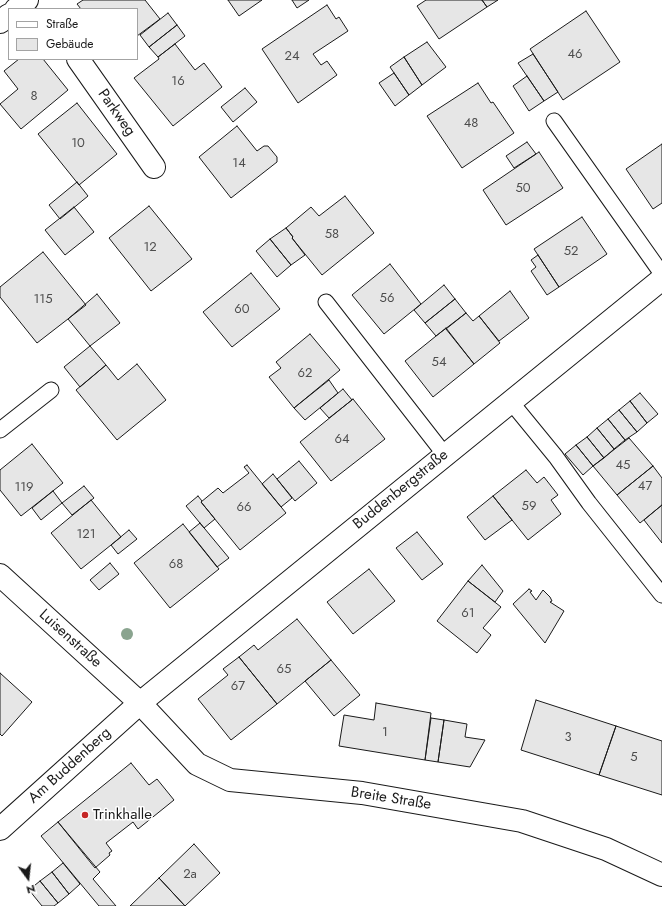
<!DOCTYPE html>
<meta charset="utf-8">
<style>
body{margin:0}
#map{position:relative;width:662px;height:906px;overflow:hidden;background:#fff;font-family:Jost,sans-serif}
canvas{display:block}
.legend{position:absolute;left:8px;top:8px;width:130px;height:52px;box-sizing:border-box;background:#fff;border:1px solid #a3a3a3;margin:0;padding:5px 7px;list-style:none;font-size:12px;color:#1a1a1a}
.legend li{display:flex;align-items:center;gap:8px;height:20px}
.legend b{width:20px;border:1px solid #a3a3a3}
.north{position:absolute;left:8px;top:858px;width:40px;height:40px;-webkit-text-stroke:3px #fff;paint-order:stroke;rotate:165deg;font-size:11px;font-weight:700;line-height:16px;text-align:center;color:#1a1a1a}
.north::after{content:'';display:block;margin:auto;width:14px;height:18px;background:#1a1a1a;clip-path:polygon(50% 0,100% 100%,50% 72%,0 100%)}
</style>
<div id="map">
<canvas width="662" height="906"></canvas>
<ul class="legend">
<li><b style="height:5px;background:#fff"></b>Straße</li>
<li><b style="height:11px;background:#e6e6e6"></b>Gebäude</li>
</ul>
<div class="north">N</div>
</div>
<script>
const c = document.querySelector('canvas').getContext('2d');
c.lineJoin = 'round';
function fillPath(path, color) {
  c.fillStyle = color;
  c.fill(path, 'evenodd');
}
function shape(rows) {
  const path = new Path2D();
  for (const r of rows) {
    path.moveTo(r[0], r[1]);
    for (let i = 2; i < r.length; i += 2) path.lineTo(r[i], r[i + 1]);
  }
  return path;
}
function strokePath(path, color, width, dash) {
  c.strokeStyle = color;
  c.lineWidth = width;
  c.lineCap = dash ? 'butt' : 'round';
  c.setLineDash(dash || []);
  c.stroke(path);
}
function label(font, color, halo, rows, align = 'center') {
  c.font = font + ' Jost,sans-serif';
  c.lineWidth = 3;
  c.setLineDash([]);
  c.textBaseline = 'middle';
  c.strokeStyle = halo;
  c.fillStyle = color;
  for (const [text, x, y, turn = 0] of rows) {
    c.save();
    c.translate(x, y);
    c.rotate((+turn || 0) * Math.PI / 180);
    c.textAlign = isNaN(turn) ? turn : align;
    if (halo) c.strokeText(text, 0, 0);
    c.fillText(text, 0, 0);
    c.restore();
  }
}
const building = shape([
 [83,0,145,0,160,19,137,36,137,9,81,9,77,4,83,0],
 [228,0,262,0,239,16,228,0],
 [292,0,309,0,297,8,292,0],
 [426,0,482,0,487,7,439,39,417,6,426,0],
 [482,0,498,0,487,7,482,0],
 [327,5,336,19,339,17,348,31,313,54,321,65,327,61,337,75,298,103,262,49,327,5],
 [586,11,620,62,563,100,530,49,586,11],
 [168,13,177,25,149,47,140,35,168,13],
 [177,25,185,36,158,57,149,47,177,25],
 [427,42,446,67,422,85,404,57,427,42],
 [175,44,195,70,204,63,222,87,173,126,134,78,159,59,158,57,175,44],
 [533,54,558,92,544,101,518,63,533,54],
 [404,57,422,85,409,95,390,67,404,57],
 [19,59,43,59,68,90,21,129,0,104,18,89,4,71,19,59],
 [394,73,409,95,395,106,379,83,394,73],
 [527,76,544,101,529,111,513,86,527,76],
 [478,83,491,103,493,102,514,133,462,168,427,116,478,83],
 [245,88,257,102,233,122,221,107,245,88],
 [77,103,117,154,79,185,38,134,77,103],
 [237,126,257,151,264,146,268,146,277,157,277,162,231,198,199,157,237,126],
 [527,142,536,154,514,168,506,156,527,142],
 [662,144,662,203,653,209,626,169,662,144],
 [539,152,563,188,506,225,483,190,539,152],
 [77,182,88,196,60,219,49,205,77,182],
 [345,196,374,233,322,275,292,238,293,237,286,228,311,207,319,216,345,196],
 [149,206,192,259,151,291,109,238,149,206],
 [74,207,94,232,65,255,45,230,74,207],
 [582,217,607,254,559,287,534,249,582,217],
 [286,228,293,237,292,238,305,255,291,265,270,239,286,228],
 [270,239,291,265,277,277,256,251,270,239],
 [43,252,86,305,37,343,0,297,0,287,43,252],
 [538,255,559,287,547,295,531,271,536,267,531,260,538,255],
 [390,264,421,304,384,334,352,295,390,264],
 [251,273,280,309,232,347,203,312,251,273],
 [444,285,455,299,425,323,414,310,444,285],
 [510,291,529,318,499,341,479,316,510,291],
 [97,294,120,323,90,346,68,319,97,294],
 [455,299,466,313,436,336,425,323,455,299],
 [466,313,473,321,479,316,500,343,474,364,446,329,466,313],
 [446,328,474,364,433,397,405,361,446,328],
 [310,334,340,370,294,408,269,377,281,368,276,362,310,334],
 [90,346,106,365,80,387,64,367,90,346],
 [137,364,166,400,117,440,76,390,106,365,118,380,137,364],
 [329,380,338,393,305,420,294,408,329,380],
 [343,389,352,400,329,418,320,408,343,389],
 [640,393,658,414,647,423,630,401,640,393],
 [353,399,385,439,331,481,300,442,353,399],
 [630,401,647,423,637,432,619,410,630,401],
 [619,410,637,432,625,440,608,419,619,410],
 [608,419,625,440,614,449,597,428,608,419],
 [597,428,614,449,604,458,587,437,597,428],
 [587,437,604,458,593,466,576,445,587,437],
 [629,438,653,466,617,495,593,466,629,438],
 [32,444,63,483,21,516,0,490,0,470,32,444],
 [576,445,593,466,583,475,565,454,576,445],
 [299,461,317,483,295,501,277,479,299,461],
 [247,465,286,513,240,550,201,502,218,488,223,493,249,473,244,467,247,465],
 [653,466,662,478,662,505,640,523,617,495,653,466],
 [526,470,537,483,544,477,558,495,551,500,561,514,528,540,493,496,526,470],
 [273,474,292,498,281,507,262,484,273,474],
 [84,486,94,498,72,515,62,503,84,486],
 [53,491,62,503,41,520,32,508,53,491],
 [198,496,202,501,201,502,215,519,204,528,186,506,198,496],
 [493,496,512,520,485,540,467,517,493,496],
 [91,500,121,537,81,569,51,533,91,500],
 [662,505,662,543,644,520,662,505],
 [200,523,229,558,217,567,189,532,200,523],
 [183,524,219,569,170,608,134,563,183,524],
 [129,530,137,539,118,554,111,545,129,530],
 [417,532,443,564,422,580,396,548,417,532],
 [110,563,119,574,99,590,90,580,110,563],
 [482,565,503,591,495,602,468,581,482,565],
 [369,569,395,601,353,634,327,602,369,569],
 [468,581,501,607,483,628,491,635,477,653,437,621,468,581],
 [529,589,532,591,530,592,536,600,543,590,550,597,552,601,550,602,564,611,545,643,513,604,529,589],
 [297,619,331,660,277,704,239,657,254,645,258,650,297,619],
 [239,657,277,704,231,740,198,699,228,675,223,669,239,657],
 [331,660,360,695,334,716,305,681,331,660],
 [0,673,32,702,2,736,0,734,0,673],
 [536,700,616,726,599,775,521,750,536,700],
 [376,703,431,713,425,760,339,746,344,715,374,720,376,703],
 [431,718,444,720,438,762,425,760,431,718],
 [444,720,467,724,465,737,485,740,470,767,438,762,444,720],
 [616,726,662,741,662,795,599,775,616,726],
 [131,763,149,785,157,779,174,800,138,829,133,822,106,843,112,851,109,853,110,855,95,868,58,822,131,763],
 [58,822,100,872,93,879,116,906,99,906,41,836,58,822],
 [194,844,220,873,185,906,159,878,194,844],
 [63,863,80,884,69,894,52,872,63,863],
 [52,872,69,894,58,903,40,881,52,872],
 [159,878,185,906,130,906,159,878],
 [40,881,58,903,54,906,42,906,29,890,40,881]
]);
const service = shape([
 [554,121,662,274],
 [326,302,445,455],
 [511,402,556,457,589,503,662,595],
 [0,430,51,390]
]);
const minor = shape([
 [16,9,27,0],
 [0,22,9,15],
 [78,59,154,167],
 [0,575,140,703,197,764,230,780,362,793,522,821,606,849,662,875],
 [0,829,140,703,662,279]
]);
const trees = [
 [127,634]
];
const markers = [
 [85,815,4,"#c62828"]
];
const numberNames = [
 ["46",575,55],
 ["24",292,57],
 ["16",178,82],
 ["8",34,97],
 ["48",471,124],
 ["10",78,144],
 ["14",239,164],
 ["50",523,189],
 ["58",332,235],
 ["12",150,248],
 ["52",571,252],
 ["56",387,299],
 ["115",43,300],
 ["60",242,310],
 ["54",439,363],
 ["62",305,374],
 ["64",342,440],
 ["45",623,466],
 ["47",645,487],
 ["119",24,488],
 ["59",529,507],
 ["66",244,508],
 ["121",86,535],
 ["68",176,565],
 ["61",468,614],
 ["65",284,670],
 ["67",238,687],
 ["1",385,733],
 ["3",568,738],
 ["5",634,758],
 ["2a",190,875]
];
const streetNames = [
 ["Parkweg",116,113,55],
 ["Buddenbergstraße",401,490,-39],
 ["Luisenstraße",70,639,42],
 ["Am Buddenberg",70,766,-42],
 ["Breite Straße",391,799,9]
];
const poiNames = [
 ["Trinkhalle",93,815]
];
fillPath(building, '#e6e6e6');
strokePath(building, '#1a1a1a', 1);
strokePath(service, '#1a1a1a', 17);
strokePath(minor, '#1a1a1a', 24);
strokePath(service, '#fff', 15);
strokePath(minor, '#fff', 22);
c.fillStyle = '#8aa48f';
for (const [x, y] of trees) {
  c.beginPath();
  c.arc(x, y, 6, 0, 2 * Math.PI);
  c.fill();
}
for (const [x, y, r, color] of markers) {
  const dot = new Path2D();
  dot.arc(x, y, r, 0, 2 * Math.PI);
  c.fillStyle = color;
  c.fill(dot);
  strokePath(dot, '#fff', 1.5);
}
label('13px', '#4d4d4d', null, numberNames);
label('15px', '#1a1a1a', '#fff', streetNames);
label('15px', '#1a1a1a', '#fff', poiNames, 'left');
</script>
